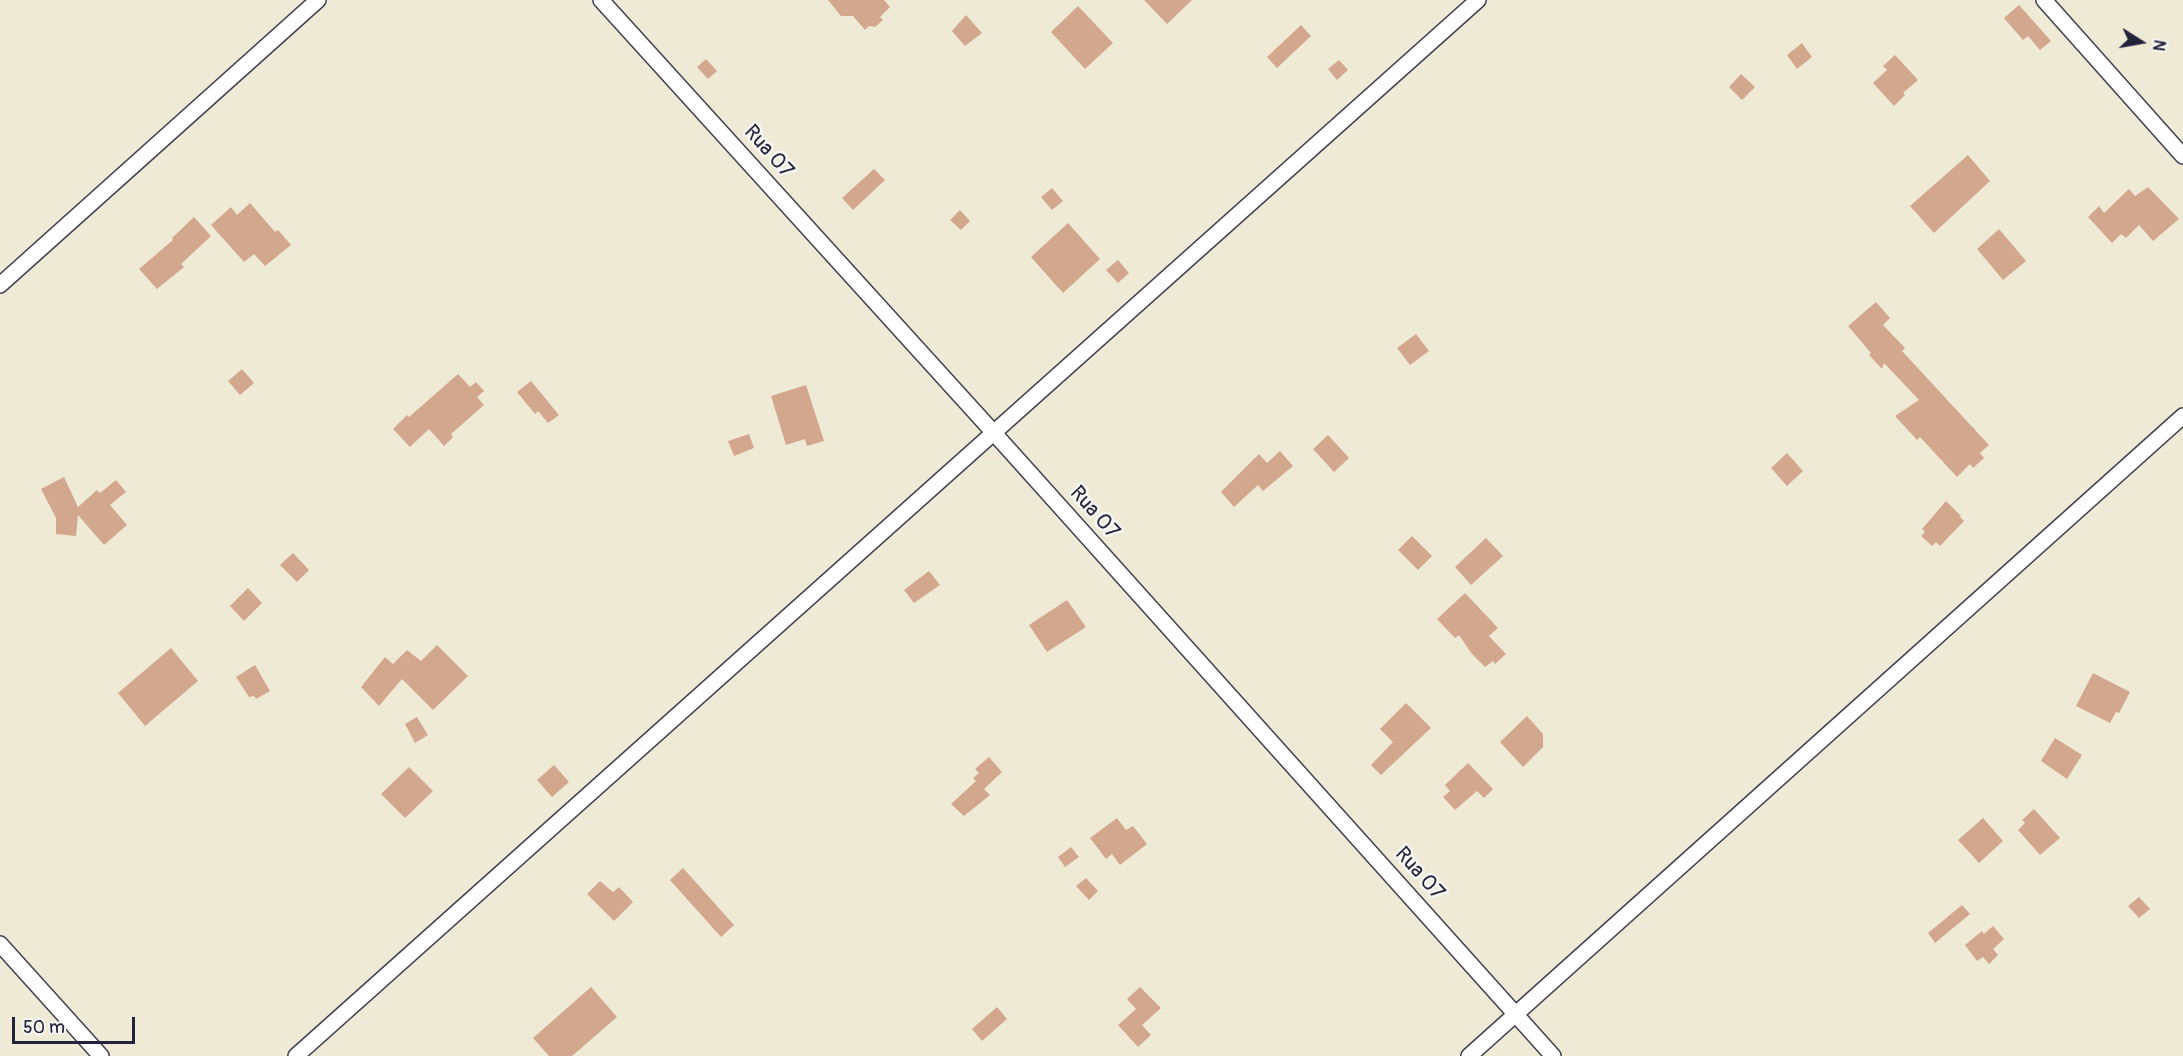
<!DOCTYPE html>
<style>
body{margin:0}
#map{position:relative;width:2183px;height:1056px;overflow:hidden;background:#efead5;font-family:Pangolin,sans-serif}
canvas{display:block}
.north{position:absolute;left:2111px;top:12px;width:60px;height:60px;-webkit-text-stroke:4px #f6f6f2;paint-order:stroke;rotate:101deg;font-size:16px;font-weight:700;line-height:24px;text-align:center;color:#22223b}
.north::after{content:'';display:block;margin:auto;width:21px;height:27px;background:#22223b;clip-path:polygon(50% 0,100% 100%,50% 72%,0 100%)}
.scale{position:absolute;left:12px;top:1017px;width:123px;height:27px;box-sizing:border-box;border:3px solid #22223b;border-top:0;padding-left:8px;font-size:18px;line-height:21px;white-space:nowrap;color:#22223b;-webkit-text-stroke:4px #f6f6f2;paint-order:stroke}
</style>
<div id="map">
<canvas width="2183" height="1056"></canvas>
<div class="north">N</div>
<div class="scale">50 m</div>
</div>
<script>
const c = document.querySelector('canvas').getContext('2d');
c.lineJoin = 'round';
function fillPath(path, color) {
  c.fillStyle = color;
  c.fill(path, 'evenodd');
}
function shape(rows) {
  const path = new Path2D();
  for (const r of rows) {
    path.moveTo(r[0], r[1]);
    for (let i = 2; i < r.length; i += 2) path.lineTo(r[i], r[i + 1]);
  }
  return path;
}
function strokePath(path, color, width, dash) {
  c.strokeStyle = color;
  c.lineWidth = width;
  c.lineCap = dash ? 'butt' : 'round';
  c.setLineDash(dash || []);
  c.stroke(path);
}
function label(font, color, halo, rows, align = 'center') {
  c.font = font + ' Pangolin,sans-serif';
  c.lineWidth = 5;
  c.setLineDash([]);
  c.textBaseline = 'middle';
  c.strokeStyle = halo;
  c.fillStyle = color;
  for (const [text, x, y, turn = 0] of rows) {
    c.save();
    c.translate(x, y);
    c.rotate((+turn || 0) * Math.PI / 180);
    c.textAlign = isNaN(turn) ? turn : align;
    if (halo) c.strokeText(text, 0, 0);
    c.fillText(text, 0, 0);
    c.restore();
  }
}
const building = shape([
 [828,0,884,0,890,7,880,17,883,20,875,27,869,26,865,30,853,16,841,16],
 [1144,0,1192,0,1167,24],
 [2019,5,2051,41,2040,50,2028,36,2023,40,2004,18],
 [1078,6,1113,43,1085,69,1051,32],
 [966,15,982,33,965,46,952,31],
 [1301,25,1311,36,1277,68,1267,57],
 [1802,43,1812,57,1797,69,1787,55],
 [1895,55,1918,80,1903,93,1905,95,1894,106,1873,83,1887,70,1883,66],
 [706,59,717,71,708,79,697,67],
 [1339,60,1348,70,1337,80,1328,69],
 [1741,74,1755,87,1742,100,1729,87],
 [1968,155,1990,181,1934,233,1910,206],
 [874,169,885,180,853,210,842,198],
 [2148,187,2179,219,2153,241,2139,225,2126,238,2121,234,2112,243,2088,217,2099,206,2104,213,2129,189,2135,196],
 [1052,188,1063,201,1052,210,1041,197],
 [250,203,275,232,278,230,291,245,265,266,254,254,244,262,211,225,231,207,237,215],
 [960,210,970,221,961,230,950,220],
 [194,217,211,236,181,264,184,267,157,289,139,269,173,240,172,238],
 [1068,223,1100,259,1063,293,1031,257],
 [1999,229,2026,261,2003,280,1977,249],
 [1118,260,1129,273,1118,283,1106,270],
 [1876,302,1890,318,1883,325,1905,348,1902,351,1989,445,1980,453,1984,458,1973,468,1970,464,1957,477,1920,437,1917,440,1895,416,1919,400,1884,363,1882,369,1869,355,1871,353,1848,326],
 [1416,334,1429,351,1410,365,1397,348],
 [242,369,254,383,240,395,228,381],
 [458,374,470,387,476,382,484,391,477,397,484,405,451,434,453,437,444,446,429,429,410,447,393,429,407,415,409,417],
 [531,381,559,415,548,423,538,411,535,414,517,392],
 [806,385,824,441,807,446,805,439,786,445,771,396],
 [749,434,754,448,734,456,728,441],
 [1328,435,1349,458,1334,472,1313,449],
 [1280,451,1293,466,1263,491,1258,485,1234,507,1221,492,1259,454,1267,463],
 [1787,453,1803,471,1787,486,1771,468],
 [64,477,78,507,97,490,100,493,116,480,126,492,110,505,127,525,104,545,78,515,76,536,56,534,56,518,41,489],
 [1946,501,1961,516,1960,517,1964,521,1940,546,1936,542,1932,546,1921,536,1925,532,1922,529],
 [1412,536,1432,556,1418,570,1398,550],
 [1486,538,1503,556,1471,585,1455,567],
 [293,553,309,570,297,582,280,565],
 [929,571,940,585,914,603,904,590],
 [248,588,262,603,244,621,230,606],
 [1465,593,1498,628,1489,636,1506,654,1495,664,1493,661,1485,667,1472,654,1459,635,1455,638,1437,619],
 [1067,600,1086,627,1047,652,1029,625],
 [437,645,468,676,433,710,402,679,379,706,361,687,385,657,393,664,407,650,421,661],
 [171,648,198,681,145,726,118,693],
 [255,665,270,691,256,699,254,696,249,697,236,677],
 [2093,673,2130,692,2119,713,2116,712,2110,723,2076,706],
 [1406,703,1431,728,1381,775,1371,765,1393,742,1380,729],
 [1527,716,1543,734,1543,747,1523,767,1500,742],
 [417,717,428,735,415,743,405,724],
 [2055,738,2082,755,2067,779,2041,761],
 [989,757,1002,772,984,789,990,795,964,816,951,804,976,781,973,778,979,773,975,769],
 [1468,763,1493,789,1484,798,1477,791,1455,810,1443,797,1450,791,1445,785],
 [554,765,569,782,552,797,537,780],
 [409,767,433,791,405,818,381,794],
 [2034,809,2060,838,2040,855,2018,830,2025,823,2022,820],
 [1117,818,1126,830,1133,826,1147,844,1120,865,1112,854,1106,859,1090,838],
 [1983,818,2003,841,1979,863,1958,840],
 [1071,847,1079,857,1065,867,1058,857],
 [683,868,734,925,721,937,670,880],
 [1086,878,1098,891,1089,900,1076,886],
 [600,881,613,892,619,887,633,902,614,921,587,894],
 [2139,897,2150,909,2139,918,2128,906],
 [1962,905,1970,914,1935,943,1928,933],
 [1993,926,2004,939,1993,949,1998,955,1989,964,1983,957,1977,961,1965,945,1982,931,1984,934],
 [591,987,617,1017,572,1056,549,1056,533,1038],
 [1140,987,1161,1008,1142,1025,1151,1035,1138,1047,1118,1025,1136,1009,1127,999],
 [997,1007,1007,1019,982,1041,972,1029]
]);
const street = shape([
 [601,0,994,433,1553,1056],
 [2044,0,2183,156],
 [0,285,318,0],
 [0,944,101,1056],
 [296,1056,1478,0],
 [1469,1056,2183,416]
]);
const streetNames = [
 ["Rua 07",768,152,48],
 ["Rua 07",1094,513,48],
 ["Rua 07",1419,874,48]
];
fillPath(building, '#d3a78e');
strokePath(street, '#414052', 18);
strokePath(street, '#fff', 15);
label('21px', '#22223b', '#f6f6f2', streetNames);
</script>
